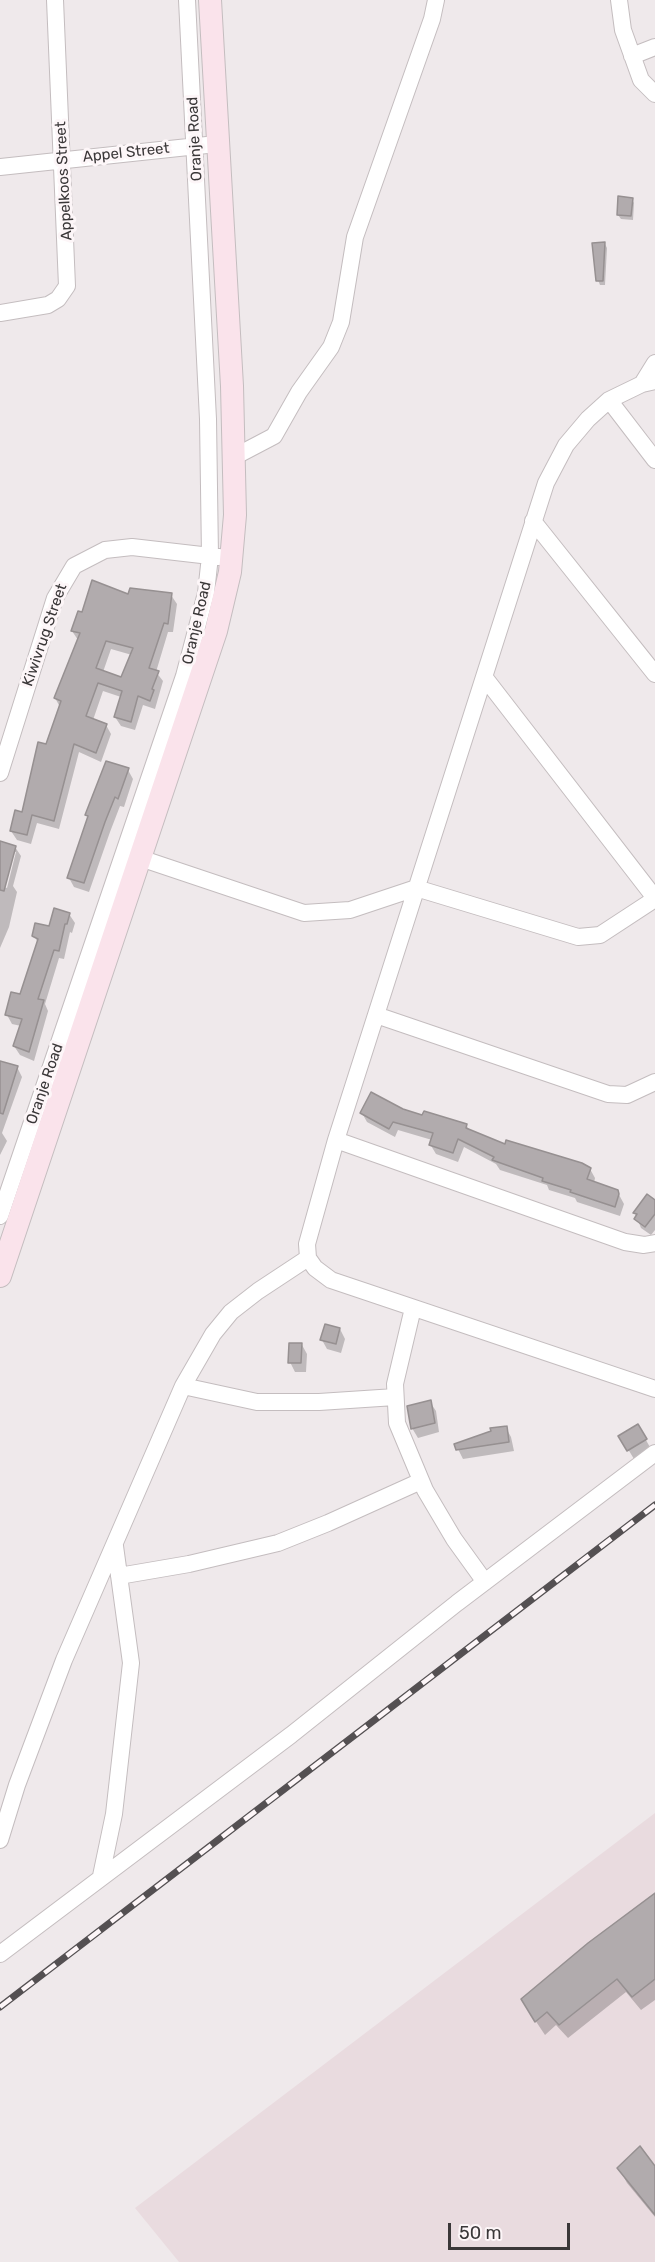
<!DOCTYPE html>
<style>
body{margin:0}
#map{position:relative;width:655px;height:2262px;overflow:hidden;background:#efe9eb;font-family:Rubik,sans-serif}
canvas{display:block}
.scale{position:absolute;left:448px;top:2223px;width:122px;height:27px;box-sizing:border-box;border:3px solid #3a3738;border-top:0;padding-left:8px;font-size:18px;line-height:21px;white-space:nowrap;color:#3a3738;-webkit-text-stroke:4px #fdf6f8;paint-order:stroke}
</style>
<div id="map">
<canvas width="655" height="2262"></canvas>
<div class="scale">50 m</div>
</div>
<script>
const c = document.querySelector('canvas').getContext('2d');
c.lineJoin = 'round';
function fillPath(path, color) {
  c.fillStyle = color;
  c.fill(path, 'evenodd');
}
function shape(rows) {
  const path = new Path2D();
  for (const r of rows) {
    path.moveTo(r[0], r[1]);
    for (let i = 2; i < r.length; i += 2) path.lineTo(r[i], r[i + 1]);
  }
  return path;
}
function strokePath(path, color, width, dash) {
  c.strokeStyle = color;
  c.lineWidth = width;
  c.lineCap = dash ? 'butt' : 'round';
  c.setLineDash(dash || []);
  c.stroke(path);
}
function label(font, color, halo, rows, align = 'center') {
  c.font = font + ' Rubik,sans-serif';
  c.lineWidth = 6;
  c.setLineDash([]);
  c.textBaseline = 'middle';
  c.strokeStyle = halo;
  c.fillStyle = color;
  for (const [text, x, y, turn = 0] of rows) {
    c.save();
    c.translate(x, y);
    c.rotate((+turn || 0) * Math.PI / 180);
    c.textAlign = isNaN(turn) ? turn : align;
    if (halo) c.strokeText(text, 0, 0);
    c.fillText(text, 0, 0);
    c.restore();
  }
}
const built = shape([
 [655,1813,655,2262,179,2262,135,2208]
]);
const shadow = shape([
 [632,199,634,203,633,220,621,219,618,215],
 [605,244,607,248,605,285,600,285,598,280],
 [171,595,177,604,173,632,168,632,156,672,163,681,155,709,143,705,135,730,121,726,115,717,121,697,103,691,93,720,106,725,111,734,101,762,79,752,59,829,37,823,31,844,17,840,11,831,23,813,60,707,55,698,78,640,72,631,129,597],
 [111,649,132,655,121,679,103,672],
 [128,770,133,779,124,807,120,806,110,832,89,892,74,887,69,878,89,819,87,815],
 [15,847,21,856,13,886,17,892,9,927,0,948,0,848],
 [13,852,16,852,7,888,4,887],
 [69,914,75,923,72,933,70,932,64,959,59,958,45,1004,48,1011,34,1061,20,1055,14,1046,21,1026,12,1024,7,1015,21,996,38,943,34,935],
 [0,1063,17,1067,22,1077,2,1133,7,1141,0,1155],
 [402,1110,466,1125,470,1131,506,1146,590,1169,595,1178,594,1183,617,1191,624,1204,620,1216,577,1202,575,1198,549,1190,547,1185,500,1170,496,1164,464,1147,458,1162,436,1154,430,1144,432,1140,398,1130,395,1137,367,1122,362,1113],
 [655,1202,655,1230,651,1235,641,1228,635,1213],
 [340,1329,345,1339,341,1353,327,1349,322,1340],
 [302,1345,307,1354,306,1372,295,1372,290,1362],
 [430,1402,436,1411,439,1432,418,1438,412,1428],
 [638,1426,651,1449,634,1459,620,1436],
 [506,1428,511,1437,514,1451,463,1459,456,1445],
 [655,1894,655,2000,641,2010,626,1992,568,2038,556,2025,545,2035,531,2014],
 [619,2168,655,2169,655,2217,627,2183]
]);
const building = shape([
 [618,196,633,198,631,216,617,215,618,196],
 [605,242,603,281,596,281,592,243,605,242],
 [92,580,128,594,130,588,172,593,168,624,164,623,149,668,159,671,152,689,154,690,150,701,138,696,131,722,114,717,122,691,98,683,86,716,107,724,96,753,74,744,54,821,32,815,27,835,10,831,15,810,22,812,38,742,46,744,61,701,54,698,80,633,71,631,78,611,82,612,92,580],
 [106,641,133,648,121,677,96,668,106,641],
 [106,761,129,768,118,799,115,797,105,822,84,883,67,878,88,816,85,815,106,761],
 [0,841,16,846,4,891,0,890,0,841],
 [54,908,70,913,67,924,65,924,59,951,54,950,38,999,44,1000,29,1052,13,1046,22,1019,5,1015,11,992,20,994,38,939,32,936,35,923,49,926,54,908],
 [0,1061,18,1066,3,1114,0,1113,0,1061],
 [371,1092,403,1109,422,1115,424,1111,467,1124,466,1128,505,1144,506,1140,582,1163,591,1168,587,1179,618,1190,619,1194,615,1207,570,1192,571,1190,542,1181,543,1178,492,1160,494,1157,458,1139,453,1153,429,1145,433,1133,393,1122,389,1129,360,1113,371,1092],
 [647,1194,655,1200,655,1214,645,1227,634,1219,637,1214,633,1213,647,1194],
 [325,1324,340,1328,336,1344,320,1340,325,1324],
 [289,1343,302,1343,301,1363,288,1363,289,1343],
 [431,1400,435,1423,411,1429,407,1406,431,1400],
 [638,1424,647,1439,627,1451,618,1436,638,1424],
 [507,1426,509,1442,456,1450,454,1444,491,1431,490,1428,507,1426],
 [655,1893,655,1979,632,1997,617,1979,559,2025,547,2012,535,2022,521,1999,588,1943,655,1893],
 [640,2146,655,2166,655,2215,617,2168,640,2146]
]);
const street = shape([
 [619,0,623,30,641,80,655,94],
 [632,56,655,47],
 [0,167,207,145],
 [0,313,48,305,58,299,67,286,55,0],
 [655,381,642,384,609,400,588,419,566,445,546,483,336,1140,307,1244,308,1258,315,1268,331,1280,655,1389],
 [642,384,655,363],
 [609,400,655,460],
 [234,457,274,436,299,392,331,347,341,322,355,237,432,19,436,0],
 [533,521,655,674],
 [485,678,655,898],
 [0,773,55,598,74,566,105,550,132,547,219,557],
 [140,858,304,913,350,910,416,888,578,937,600,935,655,899],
 [376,1015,608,1094,627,1095,655,1082],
 [336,1140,625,1242,644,1245,655,1243],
 [0,1216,184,676,206,593,210,556,208,419,187,0],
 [413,1308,395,1384,397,1423,425,1490,454,1539,485,1582],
 [183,1386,257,1402,319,1402,395,1397],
 [119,1576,189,1564,278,1543,328,1523,421,1481],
 [0,1840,17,1785,64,1660,183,1386,213,1334,231,1312,258,1291,308,1258],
 [101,1876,114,1814,131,1663,115,1546],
 [0,1954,291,1735,457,1603,655,1453]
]);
const secondary = shape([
 [0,1276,216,631,230,572,235,515,232,386,210,0]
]);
const rail = shape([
 [0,2007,655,1505]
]);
const streetNames = [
 ["Oranje Road",195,139,-93],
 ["Appel Street",126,153,-6],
 ["Appelkoos Street",64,181,-93],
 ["Oranje Road",197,623,-77],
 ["Kiwivrug Street",45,635,-71],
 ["Oranje Road",45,1084,-71]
];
fillPath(built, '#e9dbdf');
fillPath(shadow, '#0003');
fillPath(building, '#b1abad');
strokePath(building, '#969091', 1.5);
strokePath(street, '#c4bdbf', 18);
strokePath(secondary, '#c4bdbf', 24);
strokePath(street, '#fff', 16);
strokePath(secondary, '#fae3eb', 22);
strokePath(rail, '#545052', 7);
strokePath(rail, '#fdf6f8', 4.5, [14]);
label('15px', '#3a3738', '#fdf6f8', streetNames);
</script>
